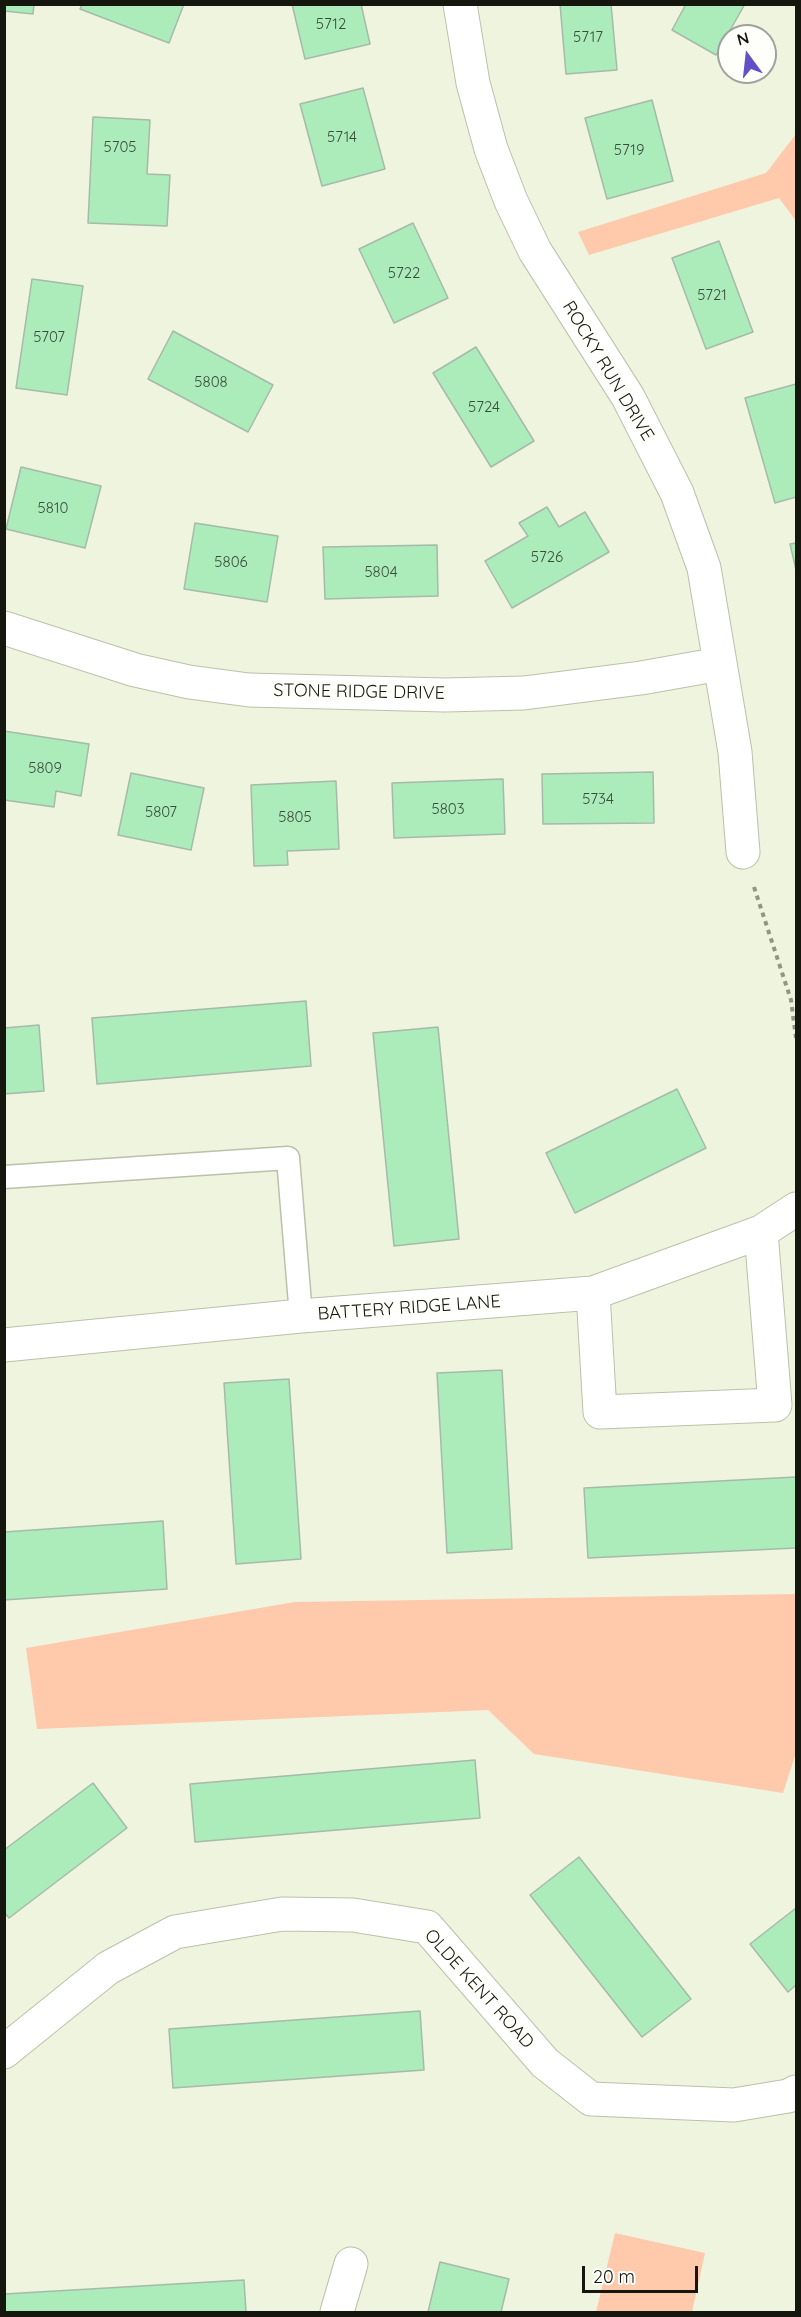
<!DOCTYPE html>
<style>
body{margin:0}
#map{position:relative;width:801px;height:2317px;overflow:hidden;background:#eff4de;font-family:Quicksand,sans-serif}
canvas{display:block}
.frame{position:absolute;inset:0;border:6px solid #15170f;pointer-events:none}
.north{position:absolute;left:717px;top:24px;width:60px;height:60px;box-sizing:border-box;background:#fefffa;border:2px solid #a1a29c;border-radius:50%;rotate:345deg;font-size:16px;font-weight:700;line-height:24px;text-align:center;color:#15170f}
.north::after{content:'';display:block;margin:auto;width:21px;height:27px;background:#654fc8;clip-path:polygon(50% 0,100% 100%,50% 72%,0 100%)}
.scale{position:absolute;left:582px;top:2266px;width:116px;height:27px;box-sizing:border-box;border:3px solid #15170f;border-top:0;padding-left:8px;font-size:18px;line-height:21px;white-space:nowrap;color:#15170f;-webkit-text-stroke:4px #fefffa;paint-order:stroke}
</style>
<div id="map">
<canvas width="801" height="2317"></canvas>
<div class="frame"></div>
<div class="north">N</div>
<div class="scale">20 m</div>
</div>
<script>
const c = document.querySelector('canvas').getContext('2d');
c.lineJoin = 'round';
function fillPath(path, color) {
  c.fillStyle = color;
  c.fill(path, 'evenodd');
}
function shape(rows) {
  const path = new Path2D();
  for (const r of rows) {
    path.moveTo(r[0], r[1]);
    for (let i = 2; i < r.length; i += 2) path.lineTo(r[i], r[i + 1]);
  }
  return path;
}
function strokePath(path, color, width, dash) {
  c.strokeStyle = color;
  c.lineWidth = width;
  c.lineCap = dash ? 'butt' : 'round';
  c.setLineDash(dash || []);
  c.stroke(path);
}
function label(font, color, halo, rows, align = 'center') {
  c.font = font + ' Quicksand,sans-serif';
  c.lineWidth = 6;
  c.setLineDash([]);
  c.textBaseline = 'middle';
  c.strokeStyle = halo;
  c.fillStyle = color;
  for (const [text, x, y, turn = 0] of rows) {
    c.save();
    c.translate(x, y);
    c.rotate((+turn || 0) * Math.PI / 180);
    c.textAlign = isNaN(turn) ? turn : align;
    if (halo) c.strokeText(text, 0, 0);
    c.fillText(text, 0, 0);
    c.restore();
  }
}
const green = shape([
 [796,134,796,221,779,198,589,255,578,232,766,173],
 [796,1594,796,1753,783,1793,534,1754,488,1710,37,1729,26,1648,295,1602],
 [615,2233,705,2253,692,2312,596,2312]
]);
const building = shape([
 [4,4,34,4,33,14,4,11,4,4],
 [82,4,184,4,169,43,80,9,82,4],
 [292,4,361,4,370,44,305,59,292,4],
 [560,4,611,4,617,70,566,74,560,4],
 [686,4,745,4,716,55,672,30,686,4],
 [363,88,385,169,322,186,300,104,363,88],
 [652,100,673,181,607,199,585,118,652,100],
 [93,117,150,120,147,174,170,175,167,226,88,223,93,117],
 [413,223,448,298,394,323,359,249,413,223],
 [719,241,753,332,706,349,672,258,719,241],
 [32,279,83,286,67,395,16,388,32,279],
 [173,331,273,385,248,432,148,379,173,331],
 [476,347,534,441,491,467,433,373,476,347],
 [796,384,796,497,775,503,745,398,796,384],
 [21,467,101,486,85,548,6,529,21,467],
 [547,507,559,527,585,512,609,552,512,608,485,561,528,536,519,523,547,507],
 [195,523,278,536,267,602,184,589,195,523],
 [796,543,796,570,790,544,796,543],
 [437,545,438,596,325,599,323,547,437,545],
 [4,731,89,744,81,796,56,791,54,807,4,800,4,731],
 [653,772,654,823,543,824,542,774,653,772],
 [131,773,204,788,191,850,118,835,131,773],
 [503,779,505,834,394,838,392,783,503,779],
 [336,781,339,849,287,851,288,865,254,866,251,785,336,781],
 [306,1001,311,1066,97,1084,92,1018,306,1001],
 [39,1025,44,1091,4,1094,4,1028,39,1025],
 [438,1027,459,1239,394,1246,373,1033,438,1027],
 [677,1089,706,1148,575,1213,546,1153,677,1089],
 [502,1370,512,1549,447,1553,437,1373,502,1370],
 [289,1379,301,1559,236,1564,224,1383,289,1379],
 [796,1477,796,1548,588,1558,584,1488,796,1477],
 [163,1521,167,1589,4,1600,4,1532,163,1521],
 [475,1760,480,1818,195,1842,190,1784,475,1760],
 [93,1783,127,1828,9,1918,4,1912,4,1850,93,1783],
 [579,1857,691,1999,642,2037,530,1895,579,1857],
 [796,1908,796,1985,788,1992,750,1944,796,1908],
 [420,2011,424,2070,173,2088,169,2029,420,2011],
 [440,2262,509,2279,501,2312,428,2312,440,2262],
 [244,2280,246,2312,4,2312,4,2294,244,2280]
]);
const path = shape([
 [754,887,791,1000,796,1038]
]);
const lane = shape([
 [4,1177,288,1158,301,1316]
]);
const street = shape([
 [460,4,473,83,491,149,511,201,535,251,628,397,677,493,704,568,735,752,743,852],
 [4,628,135,670,189,682,249,690,445,695,524,693,641,678,720,664],
 [593,1293,600,1412,775,1405,761,1232],
 [4,1345,301,1316,593,1293,761,1232,796,1209],
 [4,2052,108,1968,175,1932,282,1914,353,1915,427,1927,545,2063,591,2099,734,2105,788,2096,796,2092],
 [337,2312,351,2264]
]);
const numberNames = [
 ["5712",331,24],
 ["5717",588,37],
 ["5714",342,137],
 ["5705",120,147],
 ["5719",629,150],
 ["5722",404,273],
 ["5721",712,295],
 ["5707",49,337],
 ["5808",211,382],
 ["5724",484,407],
 ["5810",53,508],
 ["5726",547,557],
 ["5806",231,562],
 ["5804",381,572],
 ["5809",45,768],
 ["5734",598,799],
 ["5803",448,809],
 ["5807",161,812],
 ["5805",295,817]
];
const streetNames = [
 ["ROCKY RUN DRIVE",608,371,59],
 ["STONE RIDGE DRIVE",359,692,1],
 ["BATTERY RIDGE LANE",409,1308,-4],
 ["OLDE KENT ROAD",479,1989,48]
];
fillPath(green, '#ffc9ac');
fillPath(building, '#abecba');
strokePath(building, '#a6baaa', 1.5);
strokePath(lane, '#bbc0aa', 25);
strokePath(street, '#bbc0aa', 35);
strokePath(path, '#919585', 4, [4.5, 4.5]);
strokePath(lane, '#fff', 22);
strokePath(street, '#fff', 33);
label('15px', '#3a4c3a', null, numberNames);
label('18px', '#15170f', '#fefffa', streetNames);
</script>
